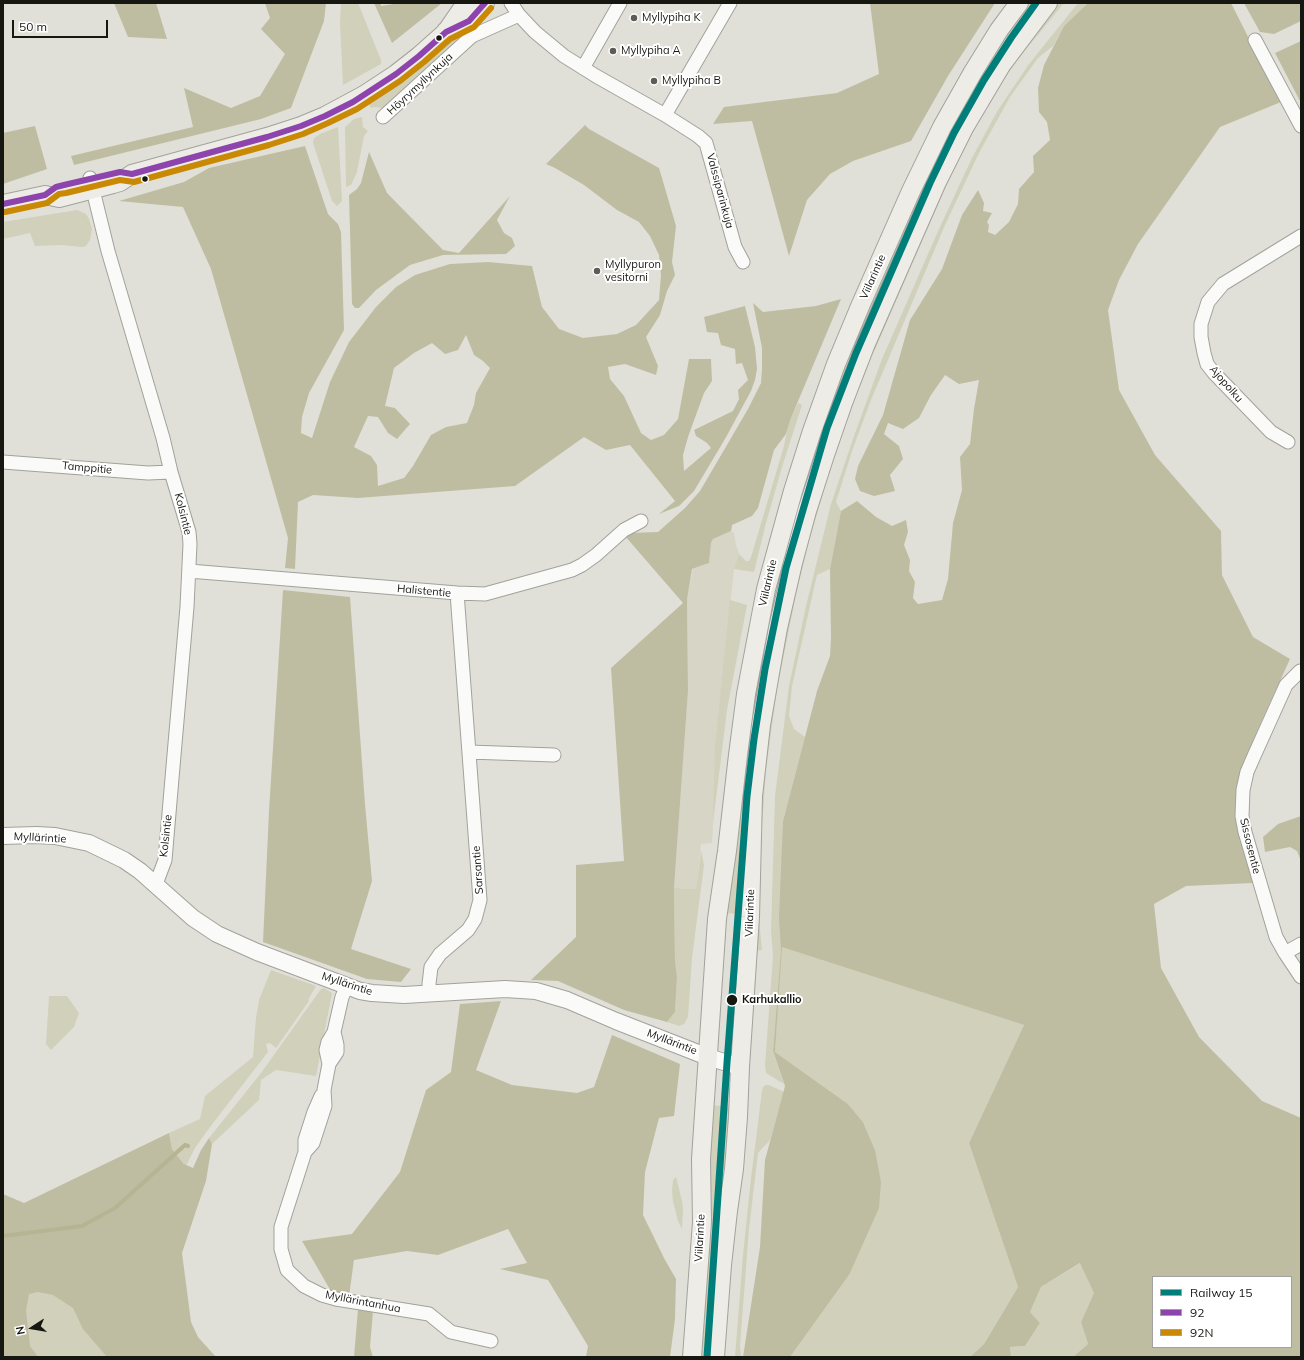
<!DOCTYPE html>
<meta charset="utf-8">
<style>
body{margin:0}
#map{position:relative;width:1304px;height:1360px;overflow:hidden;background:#e0e0d8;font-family:Mulish,sans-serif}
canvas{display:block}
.frame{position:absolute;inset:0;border:4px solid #171712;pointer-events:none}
.legend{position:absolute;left:1152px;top:1276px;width:140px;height:72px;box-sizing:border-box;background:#fff;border:1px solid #a2a2a0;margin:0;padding:5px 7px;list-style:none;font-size:12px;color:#171712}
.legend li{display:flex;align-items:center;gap:8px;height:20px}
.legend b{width:20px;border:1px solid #a2a2a0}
.north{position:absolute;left:12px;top:1308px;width:40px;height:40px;-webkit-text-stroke:3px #fff;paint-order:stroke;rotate:258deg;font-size:11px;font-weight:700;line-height:16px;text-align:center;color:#171712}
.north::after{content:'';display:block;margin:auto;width:14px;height:18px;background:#171712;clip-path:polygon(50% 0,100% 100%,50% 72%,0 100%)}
.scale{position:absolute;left:12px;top:20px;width:96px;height:18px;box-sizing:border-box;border:2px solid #171712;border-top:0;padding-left:5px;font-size:12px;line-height:14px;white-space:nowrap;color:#171712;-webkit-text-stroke:3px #fff;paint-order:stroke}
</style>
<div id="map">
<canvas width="1304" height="1360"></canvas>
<div class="frame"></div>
<ul class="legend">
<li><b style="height:5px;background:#007e79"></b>Railway 15</li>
<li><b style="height:5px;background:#8e44ad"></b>92</li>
<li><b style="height:5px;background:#ca8904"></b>92N</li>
</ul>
<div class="north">N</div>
<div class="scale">50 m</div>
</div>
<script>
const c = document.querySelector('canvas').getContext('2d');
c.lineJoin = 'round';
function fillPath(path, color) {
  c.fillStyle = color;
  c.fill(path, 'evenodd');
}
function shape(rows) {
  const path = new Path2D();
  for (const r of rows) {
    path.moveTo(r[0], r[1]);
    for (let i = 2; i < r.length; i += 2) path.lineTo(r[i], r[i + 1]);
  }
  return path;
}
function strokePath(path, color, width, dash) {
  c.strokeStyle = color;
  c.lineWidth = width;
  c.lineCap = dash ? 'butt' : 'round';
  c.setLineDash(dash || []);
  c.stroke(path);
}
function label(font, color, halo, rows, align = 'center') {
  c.font = font + ' Mulish,sans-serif';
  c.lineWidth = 4;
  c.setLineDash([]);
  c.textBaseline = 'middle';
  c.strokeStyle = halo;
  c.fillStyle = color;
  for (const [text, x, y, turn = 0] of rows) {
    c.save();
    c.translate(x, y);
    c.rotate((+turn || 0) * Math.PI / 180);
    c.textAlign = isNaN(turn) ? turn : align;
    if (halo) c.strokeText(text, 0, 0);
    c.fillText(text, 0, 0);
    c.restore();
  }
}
const built = shape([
 [731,531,734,533,736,545,739,554,734,569,715,745,715,791,712,843,701,844,696,889,674,888,688,691,687,600,693,569,709,563,711,543,713,539]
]);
const green = shape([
 [341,3,358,3,381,60,381,64,343,85,340,23],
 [1022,3,1038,3,959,127,789,563,746,914,722,913,753,675,814,431,930,157],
 [1055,3,1064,3,1027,48,1000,84,974,130,953,170,870,361,850,411,833,460,809,541,797,590,777,689,766,770,762,827,759,920,762,950,755,951,757,800,785,618,845,409,979,109],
 [1078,3,1088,3,1064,26,1053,46,1038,58,1010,97,979,153,945,225,871,400,852,451,836,502,841,511,830,569,817,575,792,686,789,716,794,729,805,737,783,821,782,949,782,946,1024,1025,969,1143,1018,1287,984,1344,970,1357,790,1357,849,1275,875,1150,863,1122,848,1104,775,1052,780,965,773,1051,784,1084,766,1073,765,1065,773,956,771,931,775,796,789,686,806,606,831,504,854,436,882,359,939,229,972,158,998,110,1029,64],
 [461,31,465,35,384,108,374,107,371,108,367,101],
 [362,117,363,127,368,131,364,136,357,172,351,185,346,187,345,127,354,119],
 [338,127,342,201,337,206,332,201,313,143,314,138,320,134],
 [77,210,86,214,89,219,92,229,90,240,86,246,82,247,61,245,35,246,30,233,3,239,3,222],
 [798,403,802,405,782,467,766,523,754,572,734,569,739,554,746,561,749,561,751,557,784,446,786,435,791,418],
 [730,600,747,605,727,710,713,823,715,745],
 [701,850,704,865,692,958,688,1017,684,1024,679,1026,667,1022,675,1012,677,977,675,961,674,888,696,889],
 [271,970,316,986,308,1000,309,1001,276,1048,270,1043,266,1044,268,1052,210,1127,195,1148,186,1166,172,1149,169,1133,200,1119,205,1096,253,1057,256,1018,259,1000],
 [324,988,332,993,316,1076,276,1070,261,1080,259,1100,212,1144,209,1138,261,1073,321,989],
 [49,996,67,996,79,1013,74,1027,51,1050,46,1044],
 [766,1085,769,1085,784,1092,770,1140,758,1153,749,1229,740,1346,741,1357,735,1357,743,1255,751,1178,762,1091,763,1087],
 [709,1105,732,1107,711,1357,696,1357],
 [676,1177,682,1201,683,1209,682,1229,678,1221,673,1201,672,1191,673,1180],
 [3,1263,166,1357,3,1357],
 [1081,1263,1094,1293,1081,1322,1088,1344,1073,1357,1011,1357,1010,1347,1025,1346,1040,1323,1030,1312,1041,1287]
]);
const forest = shape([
 [114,3,156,3,167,39,128,37],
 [265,3,326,3,324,21,291,108,261,119,74,165,71,156,193,127,184,88,231,108,260,96,285,54,261,29,270,18],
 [374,3,381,3,381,6,400,3,442,3,392,43],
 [870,3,995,3,948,76,911,141,853,161,830,174,807,200,789,256,752,121,713,124,724,107,837,93,879,74],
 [1088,3,1231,3,1281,102,1220,127,1138,244,1119,280,1108,310,1119,390,1155,455,1221,531,1222,575,1253,637,1290,659,1258,729,1237,784,1236,804,1237,825,1253,883,1186,886,1154,904,1161,968,1199,1037,1262,1101,1301,1118,1301,1355,1297,1357,1073,1357,1088,1344,1081,1322,1094,1293,1080,1263,1041,1287,1030,1312,1040,1323,1025,1346,1010,1347,1011,1357,970,1357,984,1344,1018,1287,969,1143,1024,1025,782,947,775,1052,848,1104,863,1122,875,1150,881,1182,879,1208,849,1275,790,1357,743,1357,760,1247,765,1160,785,1086,773,1051,781,951,779,918,783,821,817,691,830,656,831,638,830,569,841,511,857,501,876,517,892,526,906,520,908,532,904,545,910,560,909,571,915,582,913,598,918,604,942,600,948,579,953,523,962,490,960,457,970,444,974,409,979,380,959,384,945,375,931,395,919,418,903,429,888,423,884,434,899,446,903,459,890,475,895,491,874,496,860,491,855,479,858,466,883,415,910,320,942,269,962,215,978,190,984,203,983,211,992,213,987,222,989,225,988,232,995,235,1009,222,1018,204,1019,189,1034,172,1033,156,1050,140,1047,122,1039,112,1038,88,1044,65,1064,26],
 [1153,1277,1291,1277,1291,1347,1153,1347],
 [1244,3,1301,3,1301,21,1274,34,1260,32],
 [1301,41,1301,103,1275,53],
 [585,125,589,129,659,168,662,178,676,226,672,262,675,275,667,291,660,315,646,337,658,366,656,375,625,364,608,367,610,379,624,396,641,433,651,440,664,435,678,419,689,359,711,359,712,381,704,393,688,437,683,455,684,471,711,448,707,443,696,436,694,430,733,411,739,399,738,390,748,380,742,363,736,364,735,349,721,345,718,333,707,332,704,317,745,306,755,347,757,369,755,380,751,391,725,439,694,491,679,506,659,514,675,501,630,445,606,450,584,437,515,486,358,498,313,495,298,502,295,569,285,568,288,538,211,269,183,207,119,201,184,182,209,168,305,146,328,214,338,224,341,232,344,330,309,393,302,417,301,433,312,438,330,382,349,342,376,307,396,287,415,275,450,264,488,262,532,266,542,307,559,329,583,338,617,334,636,325,659,300,661,275,659,255,650,236,639,222,617,210,584,185,555,168,546,164],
 [466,335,474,355,483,361,490,368,476,393,474,405,467,423,446,427,431,435,413,466,404,478,378,486,377,465,371,456,354,447,368,416,378,417,388,433,397,439,410,424,395,408,385,406,394,368,414,353,432,343,445,354,458,350],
 [35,126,47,169,3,184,3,133],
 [369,152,387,193,443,250,459,253,510,196,497,220,504,233,512,238,515,246,506,254,443,255,410,265,376,290,359,308,355,308,352,304,349,195,357,189,361,183],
 [841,299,791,418,786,434,774,450,758,508,752,516,732,525,731,531,713,539,711,543,709,563,692,569,687,600,688,691,674,888,675,961,677,977,675,1012,667,1022,624,1010,558,981,531,980,576,937,576,865,624,861,611,668,683,603,625,536,629,533,658,532,685,508,700,491,748,409,761,383,762,368,762,348,753,303,763,312,816,306],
 [283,590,350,597,365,804,372,881,351,949,411,969,401,982,367,979,263,942,269,811],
 [1301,816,1301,861,1297,851,1290,847,1265,852,1263,837,1278,824],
 [501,1001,476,1070,512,1085,577,1093,594,1087,612,1035,680,1064,674,1116,659,1118,645,1172,643,1215,664,1258,676,1279,675,1319,670,1357,586,1357,588,1346,548,1280,500,1269,527,1263,508,1229,438,1255,407,1251,354,1260,349,1296,332,1293,302,1241,352,1234,400,1172,426,1090,451,1072,460,1004],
 [169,1133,172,1149,184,1164,193,1168,201,1150,209,1138,212,1144,206,1181,182,1253,191,1322,198,1337,216,1357,107,1357,83,1329,73,1308,53,1295,38,1292,29,1294,26,1310,30,1346,38,1357,3,1357,3,1194,24,1203],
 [358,1309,373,1311,370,1347,373,1357,354,1357]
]);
const stream = shape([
 [3,1236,82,1226,115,1208,185,1145,188,1146]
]);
const minor = shape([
 [511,3,519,15,535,32,564,56,596,76,665,115,698,136,706,143,735,247,743,262],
 [1255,40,1301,126],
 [583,68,620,3],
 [665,115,730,3],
 [383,117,472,36,519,15],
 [90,178,108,251,163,438,171,472,189,532,190,544,187,607,174,755,165,860,156,884],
 [1288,442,1271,432,1214,373,1207,364,1204,353,1201,337,1201,324,1208,302,1223,284,1301,236],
 [3,462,148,473,171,472],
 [189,571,457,593,485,594,572,570,582,565,596,555,624,530,641,521],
 [1300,671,1286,685,1254,756,1247,772,1243,790,1242,816,1245,832,1276,937,1285,953,1301,977],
 [469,752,554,755],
 [1285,953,1301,944],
 [347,986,342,997,334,1032,337,1045,337,1052,329,1064,324,1090,325,1106,313,1143,305,1152,281,1227,281,1249,287,1270,304,1286,322,1295,336,1299,429,1314,451,1332,491,1341],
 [430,994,429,984,431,967,440,954,468,930,475,919,480,900,457,593],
 [329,1064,326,1050,328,1042,334,1032],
 [305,1151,305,1140,314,1112,321,1096]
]);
const tertiary = shape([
 [3,836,36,835,55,836,89,843,124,860,140,871,193,918,217,934,257,952,360,991,372,993,404,995,505,989,536,991,567,1000,616,1021,708,1057,740,1067]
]);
const secondary = shape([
 [446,31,469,21,485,3],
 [3,204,45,195,59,198,113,184,120,182,132,174,267,137,301,126,325,116,364,95,396,74,419,56,446,32,466,3],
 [692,1357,702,1222,701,1159,717,919,727,851,738,755,746,694,766,589,793,491,812,431,836,364,861,304,911,191,942,127,973,72,999,30,1019,3],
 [715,1357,722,1265,728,1211,734,1169,738,1117,740,1067,750,917,753,796,761,725,770,673,778,628,793,563,807,511,825,455,843,403,865,346,937,182,964,128,1002,64,1048,3]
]);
const bus1 = shape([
 [3,204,45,195,56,187,64,185,120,172,132,174,267,137,301,126,325,116,353,102,396,74,419,56,446,32,469,21,485,3]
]);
const bus2 = shape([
 [5,212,47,203,59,194,66,193,120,180,134,182,269,145,303,134,328,123,357,109,400,81,424,62,450,39,474,27,491,8]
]);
const rail1 = shape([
 [707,1357,727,1063,747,796,754,739,765,669,786,568,827,428,856,353,930,183,954,133,984,80,1011,38,1036,3]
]);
const markers = [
 [634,18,4,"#5d5d57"],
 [439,38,3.5,"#171712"],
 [613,51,4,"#5d5d57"],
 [654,81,4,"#5d5d57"],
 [145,179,3.5,"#171712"],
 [597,271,4,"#5d5d57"],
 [732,1000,6,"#171712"]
];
const poiNames = [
 ["Myllypiha K",642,18],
 ["Myllypiha A",621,51],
 ["Myllypiha B",662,81],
 ["Myllypuron",605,265],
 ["vesitorni",605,278]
];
const streetNames = [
 ["Höyrymyllynkuja",420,84,-43],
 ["Valssiparinkuja",720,191,75],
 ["Viilarintie",873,277,-66],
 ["Ajopolku",1226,384,49],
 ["Tamppitie",87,468,5],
 ["Kolsintie",183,514,76],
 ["Viilarintie",768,583,-77],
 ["Halistentie",424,591,5],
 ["Kolsintie",166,836,-84],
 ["Myllärintie",40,838,3],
 ["Sissosentie",1250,846,76],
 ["Sarsantie",478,870,-94],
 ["Viilarintie",750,913,-88],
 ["Myllärintie",347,984,18],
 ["Myllärintie",672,1042,21],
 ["Viilarintie",700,1238,-87],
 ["Myllärintanhua",363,1302,11]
];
const stopNames = [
 ["Karhukallio",742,1000]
];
fillPath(built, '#d6d5c6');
fillPath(green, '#d1d0ba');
fillPath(forest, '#bfbda1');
strokePath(stream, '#b7b493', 4);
strokePath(minor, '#a2a29c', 15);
strokePath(tertiary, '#a2a29c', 18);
strokePath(secondary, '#a2a29c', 20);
strokePath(minor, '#fafaf9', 13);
strokePath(tertiary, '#fafaf9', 16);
strokePath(secondary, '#edece6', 18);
strokePath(bus1, '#8e44ad', 6);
strokePath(bus2, '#ca8904', 6);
strokePath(rail1, '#007e79', 7);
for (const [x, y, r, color] of markers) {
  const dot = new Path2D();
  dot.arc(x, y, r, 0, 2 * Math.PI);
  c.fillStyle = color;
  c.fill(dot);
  strokePath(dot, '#fff', 1.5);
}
label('11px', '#171712', '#fff', poiNames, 'left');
label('11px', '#171712', '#fff', streetNames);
label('bold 11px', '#171712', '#fff', stopNames, 'left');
</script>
